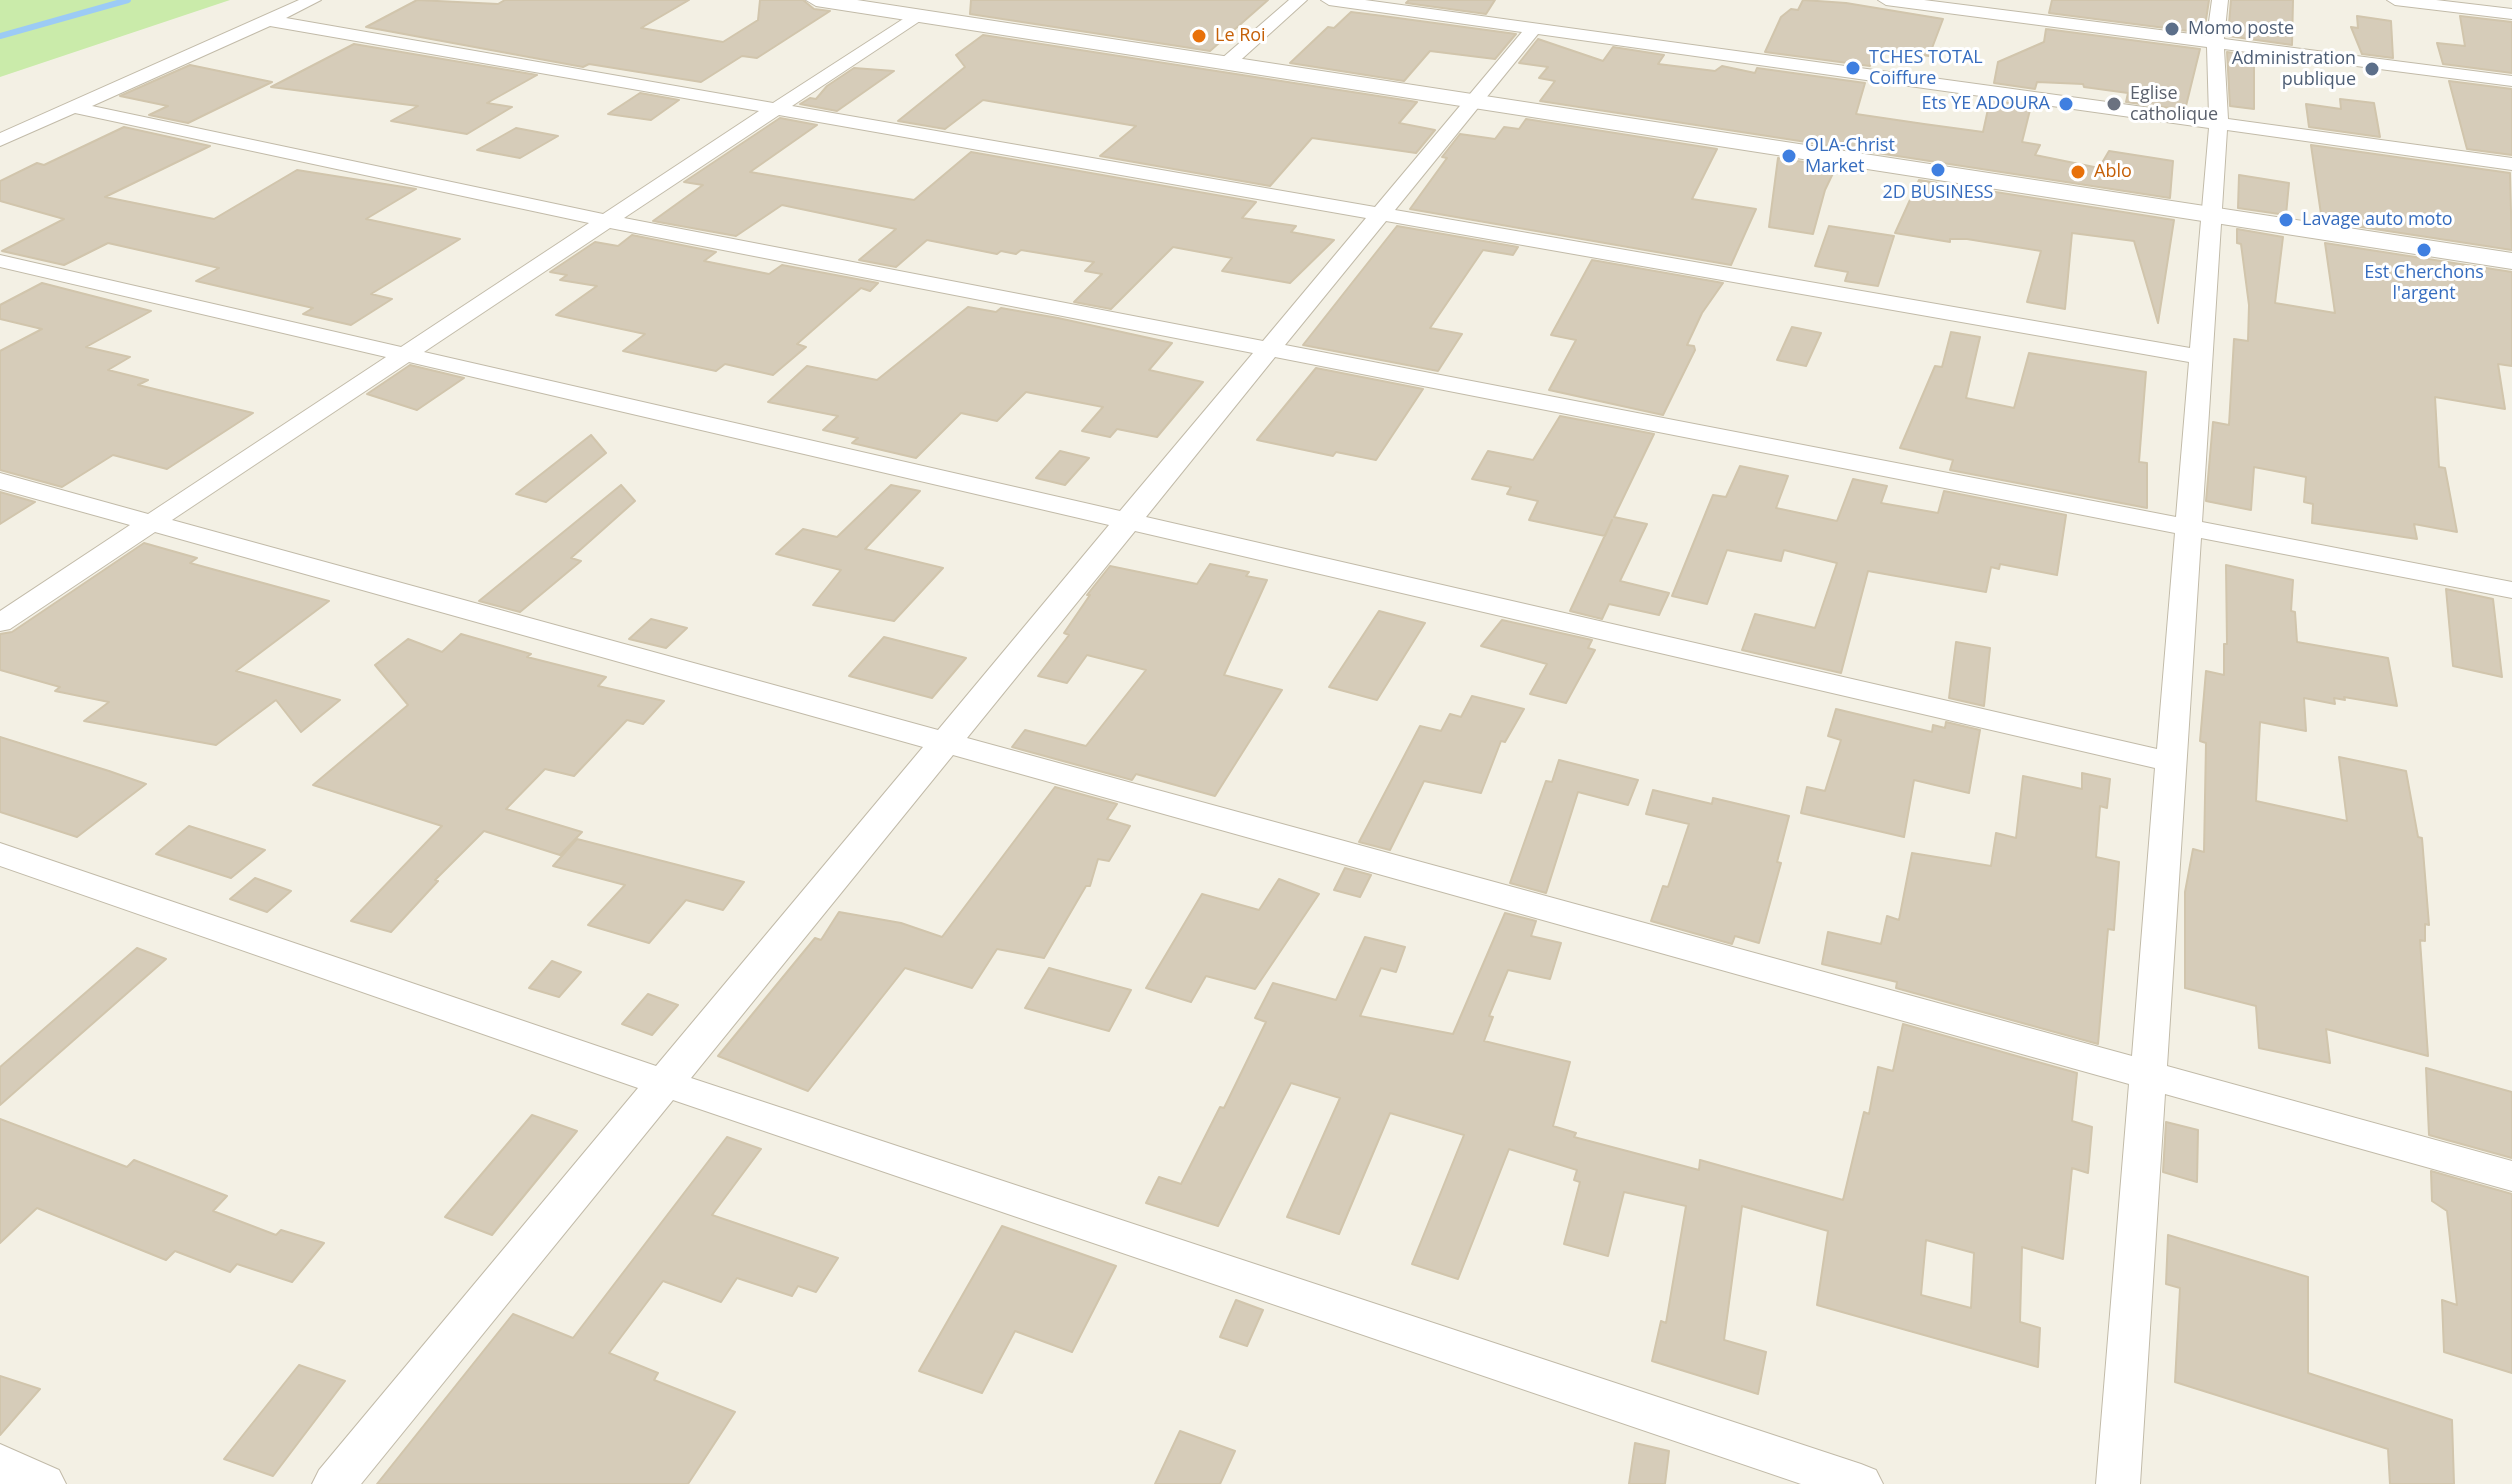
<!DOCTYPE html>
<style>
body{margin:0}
canvas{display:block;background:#f3f0e4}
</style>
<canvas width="2512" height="1484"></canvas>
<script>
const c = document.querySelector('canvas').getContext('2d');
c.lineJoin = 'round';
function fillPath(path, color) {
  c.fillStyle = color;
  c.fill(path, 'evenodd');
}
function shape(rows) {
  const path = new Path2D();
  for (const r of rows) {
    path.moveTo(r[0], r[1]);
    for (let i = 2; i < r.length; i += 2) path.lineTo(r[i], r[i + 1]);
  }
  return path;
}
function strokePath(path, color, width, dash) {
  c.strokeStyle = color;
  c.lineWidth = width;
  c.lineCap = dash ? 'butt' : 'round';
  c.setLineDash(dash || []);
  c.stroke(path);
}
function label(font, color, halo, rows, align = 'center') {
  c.font = font + ' "Open Sans",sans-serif';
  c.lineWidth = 6;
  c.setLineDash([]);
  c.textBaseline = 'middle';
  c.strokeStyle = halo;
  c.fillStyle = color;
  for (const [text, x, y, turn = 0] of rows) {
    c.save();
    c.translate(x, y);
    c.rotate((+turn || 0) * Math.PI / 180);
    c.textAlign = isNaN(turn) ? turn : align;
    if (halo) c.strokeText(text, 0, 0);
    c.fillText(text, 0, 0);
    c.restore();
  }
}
const green = shape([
 [0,0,230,0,0,77]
]);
const stream = shape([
 [0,36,128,0]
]);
const building = shape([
 [417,0,498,4,505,0,689,0,641,28,723,42,758,20,760,0,803,0,814,9,830,11,757,58,742,56,701,82,589,64,583,67,366,27,417,0],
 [971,0,1268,0,1210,51,970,14,971,0],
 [1409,0,1495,0,1486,14,1406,3,1409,0],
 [1803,0,1846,3,1943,19,1929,56,1875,49,1870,66,1765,52,1781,17,1791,9,1798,10,1803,0],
 [2052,0,2209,0,2204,33,2049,13,2052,0],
 [2231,0,2293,0,2292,45,2228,36,2231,0],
 [1351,12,1383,16,1516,34,1495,59,1430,51,1404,81,1290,63,1328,27,1334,28,1351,12],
 [2357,16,2391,21,2393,58,2362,54,2351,27,2358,28,2357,16],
 [2460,16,2512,22,2512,73,2443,64,2437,43,2465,46,2460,16],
 [2046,29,2200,49,2185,110,2126,102,2128,93,2084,87,2083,84,2037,82,2035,89,1994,83,1998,62,2044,42,2046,29],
 [983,35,1417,102,1399,123,1435,130,1416,153,1312,138,1270,186,1100,156,1136,126,983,100,945,129,898,121,965,67,956,55,983,35],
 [1538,39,1603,61,1613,47,1664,55,1658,64,1715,71,1722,66,1755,73,1757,68,1865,83,1856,114,1924,124,1983,132,1990,100,2031,106,2022,142,2040,145,2035,155,2099,168,2109,151,2173,161,2170,198,1540,101,1555,81,1539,78,1548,67,1519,63,1538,39],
 [354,44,537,75,487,103,512,107,467,134,391,121,418,106,271,87,354,44],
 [2227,52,2254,56,2254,109,2230,106,2227,52],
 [190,65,272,82,188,123,149,115,168,106,120,96,190,65],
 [854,68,894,71,837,111,800,104,810,98,816,99,827,86,854,68],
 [2449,81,2512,89,2512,155,2467,149,2449,81],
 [640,93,679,100,651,120,608,114,640,93],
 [2340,99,2374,103,2380,137,2309,127,2306,104,2341,109,2340,99],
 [780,118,817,125,750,172,914,200,971,152,1256,202,1242,218,1296,226,1291,232,1334,240,1290,283,1222,271,1232,258,1173,247,1111,309,1074,302,1102,274,1085,271,1094,262,1021,250,1016,254,1001,251,997,254,927,240,896,267,859,260,896,229,782,205,736,236,653,221,703,185,684,182,780,118],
 [1526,119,1717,149,1692,199,1756,209,1731,265,1410,209,1447,158,1442,157,1460,134,1495,139,1504,127,1519,129,1526,119],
 [124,127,210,146,105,197,214,219,297,170,416,189,366,219,460,239,371,294,392,299,351,325,303,314,313,308,196,281,219,268,108,243,64,265,2,251,64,219,0,201,0,181,37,163,44,165,124,127],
 [516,128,558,136,520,158,477,150,516,128],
 [2311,145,2510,173,2512,250,2322,221,2311,145],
 [1778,158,1836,167,1825,190,1813,234,1769,227,1778,158],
 [2239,175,2289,183,2286,215,2238,208,2239,175],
 [1919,180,2174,220,2158,323,2134,241,2072,233,2065,309,2027,302,2041,251,1967,239,1950,239,1950,242,1895,233,1919,180],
 [1397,226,1518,247,1513,255,1483,250,1430,328,1462,334,1438,371,1303,345,1397,226],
 [1829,226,1894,236,1878,286,1845,281,1848,272,1815,266,1829,226],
 [2237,229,2283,237,2275,303,2335,313,2325,243,2512,272,2512,366,2498,364,2505,409,2435,397,2439,467,2445,468,2457,532,2414,524,2417,539,2312,523,2313,504,2304,502,2306,477,2254,467,2251,510,2206,501,2213,422,2229,425,2234,339,2248,341,2249,305,2241,244,2237,243,2237,229],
 [632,235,716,252,704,261,769,274,782,265,878,283,870,291,861,288,847,300,797,344,806,347,773,375,725,364,716,371,623,351,645,334,556,315,597,286,560,280,567,275,550,272,595,242,618,246,632,235],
 [1592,260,1723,283,1702,313,1687,345,1694,346,1695,350,1663,415,1549,390,1576,340,1551,335,1592,260],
 [42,283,151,311,86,347,130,357,108,370,148,380,138,385,253,413,167,469,113,455,62,487,0,470,0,351,42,329,0,319,0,305,42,283],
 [968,307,996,312,1001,308,1058,318,1172,343,1149,370,1203,382,1157,437,1117,429,1110,437,1082,431,1103,407,1026,392,997,421,961,413,916,458,852,443,858,438,823,430,838,416,768,402,807,366,877,380,968,307],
 [1792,327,1821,333,1806,366,1777,360,1792,327],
 [1951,332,1980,337,1966,398,2014,408,2029,353,2146,372,2139,462,2147,463,2147,508,1950,470,1953,460,1900,448,1935,366,1942,367,1951,332],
 [410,365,464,378,417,410,367,394,410,365],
 [1316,368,1423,389,1376,460,1336,452,1333,456,1257,440,1316,368],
 [1560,416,1654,434,1614,517,1647,524,1620,581,1669,593,1659,615,1609,604,1602,619,1570,611,1612,520,1605,536,1529,520,1538,501,1507,494,1511,487,1472,479,1488,451,1533,460,1560,416],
 [591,435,606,453,546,502,516,494,591,435],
 [1060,451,1089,458,1065,485,1036,478,1060,451],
 [1740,466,1788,476,1776,508,1837,521,1853,479,1887,486,1881,503,1938,513,1944,491,2066,515,2057,575,2000,564,1999,569,1991,567,1986,592,1868,571,1841,673,1742,650,1755,614,1815,628,1837,563,1784,550,1781,561,1727,550,1707,604,1672,596,1713,495,1726,497,1740,466],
 [621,485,635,501,571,558,581,561,520,612,479,601,621,485],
 [891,485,920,491,865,549,943,568,894,621,813,605,841,570,776,554,803,529,837,537,891,485],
 [0,492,35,502,0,524,0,492],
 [144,543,197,558,190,563,329,601,236,671,340,700,301,732,276,700,216,745,84,721,109,702,55,691,60,687,0,670,0,634,12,632,144,543],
 [1210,564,1249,572,1246,576,1267,580,1224,675,1282,690,1215,796,1136,774,1132,780,1012,747,1025,730,1086,746,1146,670,1087,655,1067,683,1038,676,1069,635,1064,633,1090,595,1087,595,1110,566,1197,584,1210,564],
 [2226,565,2293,580,2291,611,2295,612,2297,642,2388,658,2397,706,2344,697,2345,700,2334,698,2335,704,2304,698,2306,731,2260,722,2256,801,2347,821,2339,757,2406,771,2418,837,2422,838,2429,925,2425,924,2425,941,2420,940,2428,1056,2326,1029,2330,1063,2259,1048,2256,1006,2185,988,2185,892,2193,849,2204,852,2206,743,2200,741,2206,671,2224,675,2224,644,2227,644,2226,565],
 [2446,589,2493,599,2502,677,2453,666,2446,589],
 [1379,611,1425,623,1377,700,1329,687,1379,611],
 [651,619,687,628,666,648,629,639,651,619],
 [1502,620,1592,640,1588,648,1595,650,1566,703,1530,694,1547,664,1481,646,1502,620],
 [461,634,531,654,527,657,606,677,598,686,664,701,643,724,627,720,574,776,545,769,506,809,582,832,560,855,484,831,435,880,438,881,391,932,351,921,442,826,313,785,408,705,375,665,408,639,442,652,461,634],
 [884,637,966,658,932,698,849,676,884,637],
 [1956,642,1990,648,1984,706,1949,698,1956,642],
 [1472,696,1524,709,1505,742,1501,741,1481,793,1424,781,1390,850,1359,842,1420,726,1441,731,1450,714,1461,717,1472,696],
 [1836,709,1932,732,1933,725,1945,728,1946,722,1980,730,1969,793,1914,780,1904,837,1801,813,1807,787,1825,791,1841,740,1828,736,1836,709],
 [0,737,109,771,146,784,77,837,0,812,0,737],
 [1559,760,1638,780,1628,805,1578,792,1546,893,1510,883,1546,781,1552,782,1559,760],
 [2082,773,2110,779,2107,808,2100,806,2096,857,2119,862,2114,930,2108,929,2098,1044,1896,988,1897,982,1822,964,1828,932,1881,944,1887,916,1899,920,1912,853,1991,866,1996,833,2016,838,2023,776,2082,789,2082,773],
 [1055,787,1117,804,1107,819,1130,826,1109,861,1098,859,1090,886,1086,886,1044,958,997,949,972,988,905,968,808,1091,718,1056,815,938,821,940,839,912,901,923,942,937,1055,787],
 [1653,790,1712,804,1713,798,1789,816,1777,862,1781,863,1759,943,1735,936,1732,944,1651,921,1663,886,1668,887,1689,824,1646,814,1653,790],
 [189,826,265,850,231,878,156,854,189,826],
 [577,839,744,882,723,910,686,900,649,943,588,925,625,885,553,866,577,839],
 [1345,868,1371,875,1360,897,1334,890,1345,868],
 [255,878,291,891,267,912,230,899,255,878],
 [1279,879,1319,894,1255,989,1206,976,1191,1002,1146,988,1202,894,1259,910,1279,879],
 [1505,913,1536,921,1531,936,1561,943,1550,979,1508,970,1489,1016,1493,1017,1484,1041,1570,1062,1553,1126,1576,1133,1574,1137,1699,1170,1700,1160,1843,1200,1864,1112,1869,1114,1878,1067,1893,1071,1903,1024,2077,1073,2072,1121,2092,1127,2088,1173,2072,1168,2063,1259,2022,1247,2020,1322,2040,1328,2038,1367,1817,1305,1828,1231,1742,1206,1724,1340,1766,1352,1758,1394,1652,1361,1661,1321,1666,1323,1686,1206,1624,1192,1608,1256,1564,1244,1580,1182,1574,1180,1577,1170,1509,1149,1458,1279,1412,1264,1464,1135,1390,1113,1339,1234,1287,1217,1340,1098,1291,1083,1218,1226,1146,1203,1159,1177,1181,1184,1220,1107,1224,1108,1266,1022,1255,1018,1273,983,1336,1000,1365,937,1405,947,1396,972,1381,968,1360,1016,1453,1034,1505,913],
 [1926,1240,1974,1253,1971,1308,1921,1295,1926,1240],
 [137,948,166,959,0,1105,0,1067,137,948],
 [552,961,581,972,559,997,529,988,552,961],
 [1049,968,1131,990,1109,1031,1025,1008,1049,968],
 [648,994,678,1005,652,1035,622,1024,648,994],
 [2426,1068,2512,1092,2512,1158,2429,1135,2426,1068],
 [532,1115,577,1131,492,1235,445,1217,532,1115],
 [0,1119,127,1167,134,1160,227,1196,213,1211,276,1235,281,1230,324,1243,292,1282,237,1264,230,1272,175,1251,166,1260,37,1208,0,1243,0,1119],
 [2166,1122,2198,1130,2197,1182,2163,1172,2166,1122],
 [727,1137,761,1149,712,1215,838,1258,816,1292,798,1286,792,1296,737,1278,721,1302,663,1281,609,1353,658,1373,654,1380,735,1412,688,1484,377,1484,513,1314,573,1338,727,1137],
 [2431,1171,2512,1194,2512,1373,2444,1352,2442,1300,2457,1305,2447,1211,2432,1201,2431,1171],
 [1002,1226,1116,1266,1072,1352,1015,1331,982,1393,919,1371,1002,1226],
 [2168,1235,2308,1277,2308,1373,2452,1420,2454,1484,2390,1484,2388,1449,2175,1382,2180,1288,2166,1284,2168,1235],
 [1236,1300,1263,1310,1247,1346,1220,1337,1236,1300],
 [299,1365,345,1381,273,1476,224,1459,299,1365],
 [0,1376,40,1389,0,1435,0,1376],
 [1180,1431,1235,1451,1220,1484,1155,1484,1180,1431],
 [1635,1443,1669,1451,1665,1484,1629,1484,1635,1443]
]);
const minor = shape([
 [299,0,321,0,286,18,773,103,917,10,923,11,925,15,923,19,792,106,1375,207,1522,32,1329,5,1321,0,1365,0,2209,116,2207,47,1886,5,1878,0,1924,0,2207,36,2212,0,2228,0,2224,39,2512,76,2512,86,2224,49,2228,119,2512,158,2512,170,2227,130,2202,522,2512,582,2512,598,2201,538,2167,1066,2512,1161,2512,1191,2165,1094,2140,1484,2096,1484,2129,1084,953,755,691,1078,1861,1464,1876,1470,1883,1484,1801,1484,673,1100,361,1484,312,1484,319,1470,638,1088,0,866,0,843,656,1066,923,747,155,532,10,629,0,631,0,611,130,525,0,489,0,473,148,514,386,357,0,267,0,255,401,347,589,223,75,113,0,146,0,133,299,0],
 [270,26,759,111,603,214,92,106,270,26],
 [1538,34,2209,128,2190,348,1395,210,1538,34],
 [779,115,1366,218,1263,341,624,218,779,115],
 [1386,221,2189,362,2176,517,1285,345,1386,221],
 [610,228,1253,353,1120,511,424,352,610,228],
 [1275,357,2175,533,2157,749,1146,517,1275,357],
 [409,362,1109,525,938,730,172,520,409,362],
 [1135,531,2155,768,2132,1056,967,738,1135,531],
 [1289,0,1307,0,1233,67,1221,67,1218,63,1221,59,1289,0],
 [2387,0,2436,0,2512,9,2512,19,2395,5,2387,0],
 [0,1444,59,1470,66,1484,0,1484,0,1444]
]);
const tertiary = shape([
 [806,0,857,0,2512,253,2512,269,816,6,806,0]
]);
const markers = [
 [2172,29,8,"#5c6f8a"],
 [1199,36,8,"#e8710a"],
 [1853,68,8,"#3f7fe0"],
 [2372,69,8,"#5c6f8a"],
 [2066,104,8,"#3f7fe0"],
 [2114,104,8,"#6b7280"],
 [1789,156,8,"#3f7fe0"],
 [1938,170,8,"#3f7fe0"],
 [2078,172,8,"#e8710a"],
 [2286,220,8,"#3f7fe0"],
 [2424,250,8,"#3f7fe0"]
];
const farServicenames = [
 ["Momo poste",2188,29],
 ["Administration",2356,59,"right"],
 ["publique",2356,80,"right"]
];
const farFoodnames = [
 ["Le Roi",1215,36],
 ["Ablo",2094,172]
];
const farShopnames = [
 ["TCHES TOTAL",1869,58],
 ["Coiffure",1869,79],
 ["Ets YE ADOURA",2050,104,"right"],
 ["OLA-Christ",1805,146],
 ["Market",1805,167],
 ["2D BUSINESS",1938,193,"center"],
 ["Lavage auto moto",2302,220],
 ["Est Cherchons",2424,273,"center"],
 ["l'argent",2424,294,"center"]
];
const farWorshipnames = [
 ["Eglise",2130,94],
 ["catholique",2130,115]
];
fillPath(green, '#caebaa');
strokePath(stream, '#9ccbf5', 6);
fillPath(building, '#d6ccb9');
strokePath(building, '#d1c5ac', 2);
strokePath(minor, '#c2bba9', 2);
strokePath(tertiary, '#c2bba9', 2);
fillPath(minor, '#fff');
fillPath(tertiary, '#fff');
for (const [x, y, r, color] of markers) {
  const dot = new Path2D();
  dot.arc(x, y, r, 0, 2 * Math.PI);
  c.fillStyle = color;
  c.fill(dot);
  strokePath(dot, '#fff', 3);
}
label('18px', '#4e5e75', '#fff', farServicenames, 'left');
label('18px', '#c56008', '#fff', farFoodnames, 'left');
label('18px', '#366cbe', '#fff', farShopnames, 'left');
label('18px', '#5b616d', '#fff', farWorshipnames, 'left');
</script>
